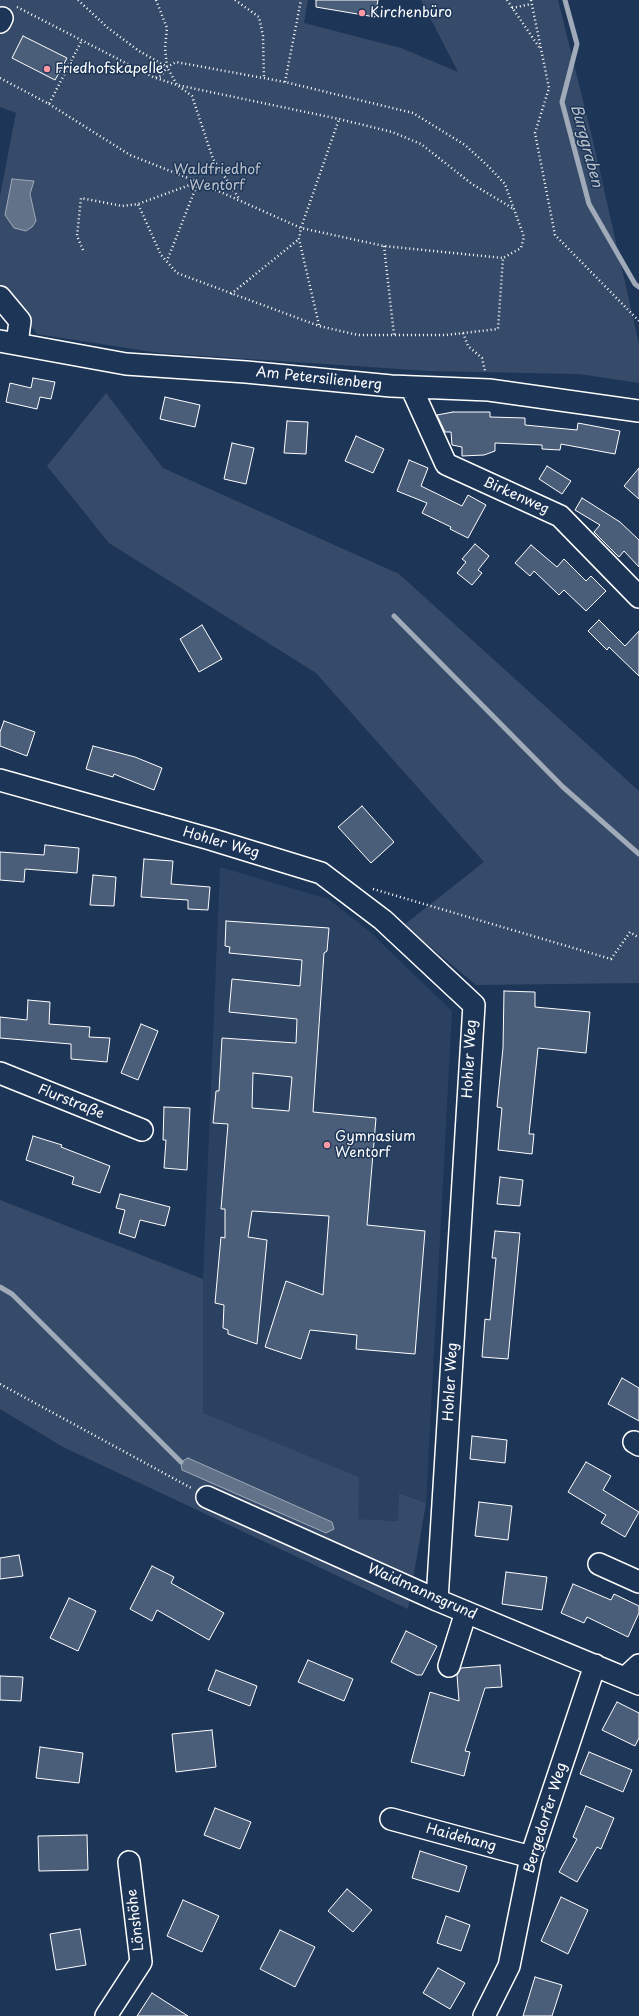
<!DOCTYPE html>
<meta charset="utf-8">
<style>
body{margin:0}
canvas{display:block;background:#1d3557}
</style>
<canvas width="639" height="2016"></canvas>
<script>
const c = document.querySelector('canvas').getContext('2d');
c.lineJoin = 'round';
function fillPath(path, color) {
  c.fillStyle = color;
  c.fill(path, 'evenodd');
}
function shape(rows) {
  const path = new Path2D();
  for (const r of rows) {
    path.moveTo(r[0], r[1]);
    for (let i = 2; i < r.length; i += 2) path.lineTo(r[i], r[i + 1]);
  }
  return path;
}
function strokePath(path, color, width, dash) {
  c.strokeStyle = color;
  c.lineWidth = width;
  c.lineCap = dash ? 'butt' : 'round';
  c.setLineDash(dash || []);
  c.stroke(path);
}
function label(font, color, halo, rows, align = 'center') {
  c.font = font + ' "Playpen Sans",sans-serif';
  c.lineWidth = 3;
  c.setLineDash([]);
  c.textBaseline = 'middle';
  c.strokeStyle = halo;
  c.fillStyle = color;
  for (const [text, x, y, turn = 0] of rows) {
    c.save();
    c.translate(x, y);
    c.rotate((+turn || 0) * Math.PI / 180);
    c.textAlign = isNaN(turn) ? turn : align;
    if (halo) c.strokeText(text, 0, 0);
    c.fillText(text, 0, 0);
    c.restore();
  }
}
const built = shape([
 [220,867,328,899,369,931,452,1011,426,1503,400,1493,398,1521,358,1519,203,1413,203,1279]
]);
const green = shape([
 [0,0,308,0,304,23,401,48,458,72,421,0,558,0,593,141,639,344,639,383,579,374,430,371,159,353,37,334,0,288,0,196,16,113,0,107],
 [106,393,163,468,399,574,639,791,639,983,476,985,404,925,484,862,316,673,109,543,47,466],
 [0,1200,203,1279,203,1413,359,1477,358,1519,398,1521,399,1493,426,1503,408,1609,63,1447,0,1409],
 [188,1458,332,1522,334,1529,326,1533,183,1470,181,1462]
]);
const water = shape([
 [12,179,34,181,30,194,36,221,32,227,26,231,14,228,5,215,12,179],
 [188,1458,332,1522,334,1529,326,1533,182,1470,181,1462,188,1458]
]);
const stream = shape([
 [565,0,577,44,562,102,589,204,635,284,639,287],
 [394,616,563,787,639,854],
 [0,1287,12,1294,181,1462]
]);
const building = shape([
 [316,0,378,0,375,17,316,7,316,0],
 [23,36,67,58,55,80,12,58,23,36],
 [33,378,55,382,51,399,40,397,37,409,6,402,10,383,31,388,33,378],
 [165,397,200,405,195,427,160,419,165,397],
 [453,412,490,412,490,417,525,418,525,425,577,430,578,423,620,431,615,454,561,444,560,450,542,449,542,445,495,443,495,451,484,455,462,456,462,447,452,445,451,432,445,432,437,415,453,412],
 [287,421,308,422,306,454,284,453,287,421],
 [356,436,384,449,373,473,345,461,356,436],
 [232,443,254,448,246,484,224,479,232,443],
 [409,460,428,468,421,486,462,506,468,495,486,505,468,538,450,529,451,527,422,513,427,503,397,491,409,460],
 [547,466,571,481,562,494,539,479,547,466],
 [639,468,639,499,624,486,639,468],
 [582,498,620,522,639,540,639,567,624,551,619,557,594,532,600,525,575,510,582,498],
 [475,544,489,556,478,570,482,573,472,585,457,573,466,562,462,559,475,544],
 [531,545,557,567,564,559,586,581,591,576,606,591,586,611,564,590,559,595,534,571,530,576,515,563,531,545],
 [599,620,625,646,639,631,639,676,609,647,607,650,588,631,599,620],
 [202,625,222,659,199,672,180,639,202,625],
 [4,721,35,732,27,756,0,746,0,732,4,721],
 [93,746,135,757,162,768,154,790,114,774,113,777,86,769,93,746],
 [362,806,394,842,371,863,338,827,362,806],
 [45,845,79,848,77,873,25,869,24,882,0,880,0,852,44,855,45,845],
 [144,859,173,861,171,884,210,887,208,910,188,909,188,900,141,897,144,859],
 [93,875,116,877,114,906,90,905,93,875],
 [226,921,329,928,327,951,324,953,313,1112,376,1118,367,1225,425,1231,415,1354,356,1349,357,1335,310,1330,301,1359,265,1347,286,1281,323,1295,329,1216,252,1211,248,1237,267,1240,257,1344,228,1334,228,1330,223,1328,224,1305,215,1303,221,1237,225,1238,225,1209,221,1209,228,1124,213,1123,216,1091,219,1091,222,1038,296,1043,297,1019,229,1012,232,979,300,986,302,960,229,953,230,947,225,946,226,921],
 [253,1073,292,1077,289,1111,252,1108,253,1073],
 [504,991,535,992,535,1007,590,1012,586,1053,538,1048,529,1134,534,1134,532,1154,498,1150,502,1108,497,1107,503,1048,504,991],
 [28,1000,50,1002,49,1024,90,1027,89,1037,110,1038,107,1062,71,1059,71,1044,0,1038,0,1017,27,1020,28,1000],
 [141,1024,158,1031,138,1080,121,1073,141,1024],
 [164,1107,190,1108,187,1170,164,1168,166,1140,163,1140,164,1107],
 [33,1136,62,1145,61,1147,110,1166,100,1193,72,1184,74,1177,26,1160,33,1136],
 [500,1177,523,1180,520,1206,497,1204,500,1177],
 [120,1194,170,1207,165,1226,140,1220,135,1238,119,1233,125,1210,116,1208,120,1194],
 [495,1231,520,1233,508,1359,482,1357,485,1319,490,1320,496,1258,492,1258,495,1231],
 [622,1378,639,1388,639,1421,608,1404,622,1378],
 [472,1436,507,1440,505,1463,470,1459,472,1436],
 [586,1462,611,1476,603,1490,639,1512,625,1537,601,1523,606,1515,568,1492,586,1462],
 [479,1502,512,1506,508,1540,475,1536,479,1502],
 [19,1555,23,1576,0,1579,0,1558,19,1555],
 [152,1566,174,1577,171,1583,224,1613,209,1640,157,1610,152,1621,130,1609,152,1566],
 [506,1572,547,1577,542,1610,502,1604,506,1572],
 [573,1584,611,1600,614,1594,639,1606,639,1613,628,1637,587,1617,584,1623,561,1613,573,1584],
 [69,1598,96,1611,78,1651,50,1638,69,1598],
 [406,1631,437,1646,422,1675,417,1675,391,1662,406,1631],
 [308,1660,353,1679,344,1701,298,1682,308,1660],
 [500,1665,502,1687,485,1688,465,1751,470,1752,464,1776,411,1762,430,1692,459,1701,457,1675,461,1668,500,1665],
 [216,1670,257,1686,250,1706,208,1690,216,1670],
 [0,1676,23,1677,21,1701,0,1700,0,1676],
 [617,1702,639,1713,639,1738,635,1746,602,1730,617,1702],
 [212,1730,216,1767,176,1772,172,1734,212,1730],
 [40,1747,83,1753,79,1783,36,1778,40,1747],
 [589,1752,632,1770,623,1792,580,1774,589,1752],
 [586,1806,614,1818,601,1849,597,1847,577,1882,559,1872,577,1839,573,1837,586,1806],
 [215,1808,251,1822,240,1849,204,1835,215,1808],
 [87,1835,88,1870,39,1871,38,1836,87,1835],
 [420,1851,467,1866,459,1892,412,1878,420,1851],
 [347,1889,372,1910,353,1932,328,1911,347,1889],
 [561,1897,588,1910,568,1954,541,1941,561,1897],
 [183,1900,219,1916,202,1952,167,1936,183,1900],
 [446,1916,470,1925,461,1951,437,1943,446,1916],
 [80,1929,86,1965,56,1970,50,1934,80,1929],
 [280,1930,315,1947,295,1987,260,1969,280,1930],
 [438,1968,465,1983,450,2009,423,1993,438,1968],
 [535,1977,562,1985,552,2016,523,2016,535,1977],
 [152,1993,188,2016,137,2016,152,1993]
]);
const path = shape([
 [78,0,108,28,139,51,167,67],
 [156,0,167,28,165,48,167,67,177,85,192,96,213,159,240,200],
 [235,0,259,17,263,36,264,78],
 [507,0,539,47],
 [531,0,549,88,535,133,555,235,639,321],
 [17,7,155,78,161,76,167,67,176,62,285,82,413,113,465,145,487,165,505,184,524,237,521,248,503,258,498,329,446,335,358,335,319,326,177,273,161,255,138,204],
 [512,8,531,4],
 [0,78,49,104,82,40],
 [156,78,177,85,339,119,392,132,421,144,472,184,514,209],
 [285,82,301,0],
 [49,104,130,155,198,182,301,228,384,246,503,258],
 [384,246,394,335],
 [83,250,77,236,81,198,122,206,138,204,198,182,167,261],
 [231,294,299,239],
 [319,325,299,239,301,228,339,119],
 [463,333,468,346,482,358,485,371],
 [373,889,611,959,630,932,639,938],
 [0,1384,193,1489]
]);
const minor = shape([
 [0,22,2,18],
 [0,297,20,321,17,344],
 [0,341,126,364,246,372,391,386,489,390,639,411],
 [411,387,446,464,560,516,639,597],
 [0,780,210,839,321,873,383,920,474,1005,437,1600],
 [0,1073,142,1130],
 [634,1442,639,1445],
 [207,1497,437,1600,639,1684],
 [599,1564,639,1582],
 [449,1666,466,1612],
 [625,1678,639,1665],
 [391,1819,531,1857],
 [106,2016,141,1962,129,1862],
 [484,2016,509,1966,531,1857,595,1665]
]);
const markers = [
 [362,13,4,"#ff9aa2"],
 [47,69,4,"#ff9aa2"],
 [327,1145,4,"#ff9aa2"]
];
const poiNames = [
 ["Kirchenbüro",370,13],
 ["Friedhofskapelle",55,69],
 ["Gymnasium",335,1137],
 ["Wentorf",335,1153]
];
const parkNames = [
 ["Waldfriedhof",217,170],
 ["Wentorf",217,186]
];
const streetNames = [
 ["Am Petersilienberg",319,379,6],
 ["Birkenweg",516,496,24],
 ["Hohler Weg",221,843,16],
 ["Hohler Weg",470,1059,-87],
 ["Flurstraße",71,1102,22],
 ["Hohler Weg",451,1382,-87],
 ["Waidmannsgrund",422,1592,24],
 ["Bergedorfer Weg",546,1818,-73],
 ["Haidehang",461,1838,15],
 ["Lönshöhe",136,1920,-97]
];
const waterNames = [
 ["Burggraben",586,146,75]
];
fillPath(built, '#2a4161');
fillPath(green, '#364b69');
fillPath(water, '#617289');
strokePath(water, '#a0aab8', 1);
strokePath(stream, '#a0aab8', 5);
fillPath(building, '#4a5d79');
strokePath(building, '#fff', 1);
strokePath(minor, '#fff', 24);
strokePath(path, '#fff', 2.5, [1, 3]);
strokePath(minor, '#1d3557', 21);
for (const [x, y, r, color] of markers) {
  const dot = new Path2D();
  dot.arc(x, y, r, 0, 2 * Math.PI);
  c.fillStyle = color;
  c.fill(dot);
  strokePath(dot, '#1d3557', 1.5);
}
label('14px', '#fff', '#1d3557', poiNames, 'left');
label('14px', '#b9c0ca', '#1d3557', parkNames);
label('14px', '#fff', '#1d3557', streetNames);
label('italic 15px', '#b8c0ca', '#1d3557', waterNames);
</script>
